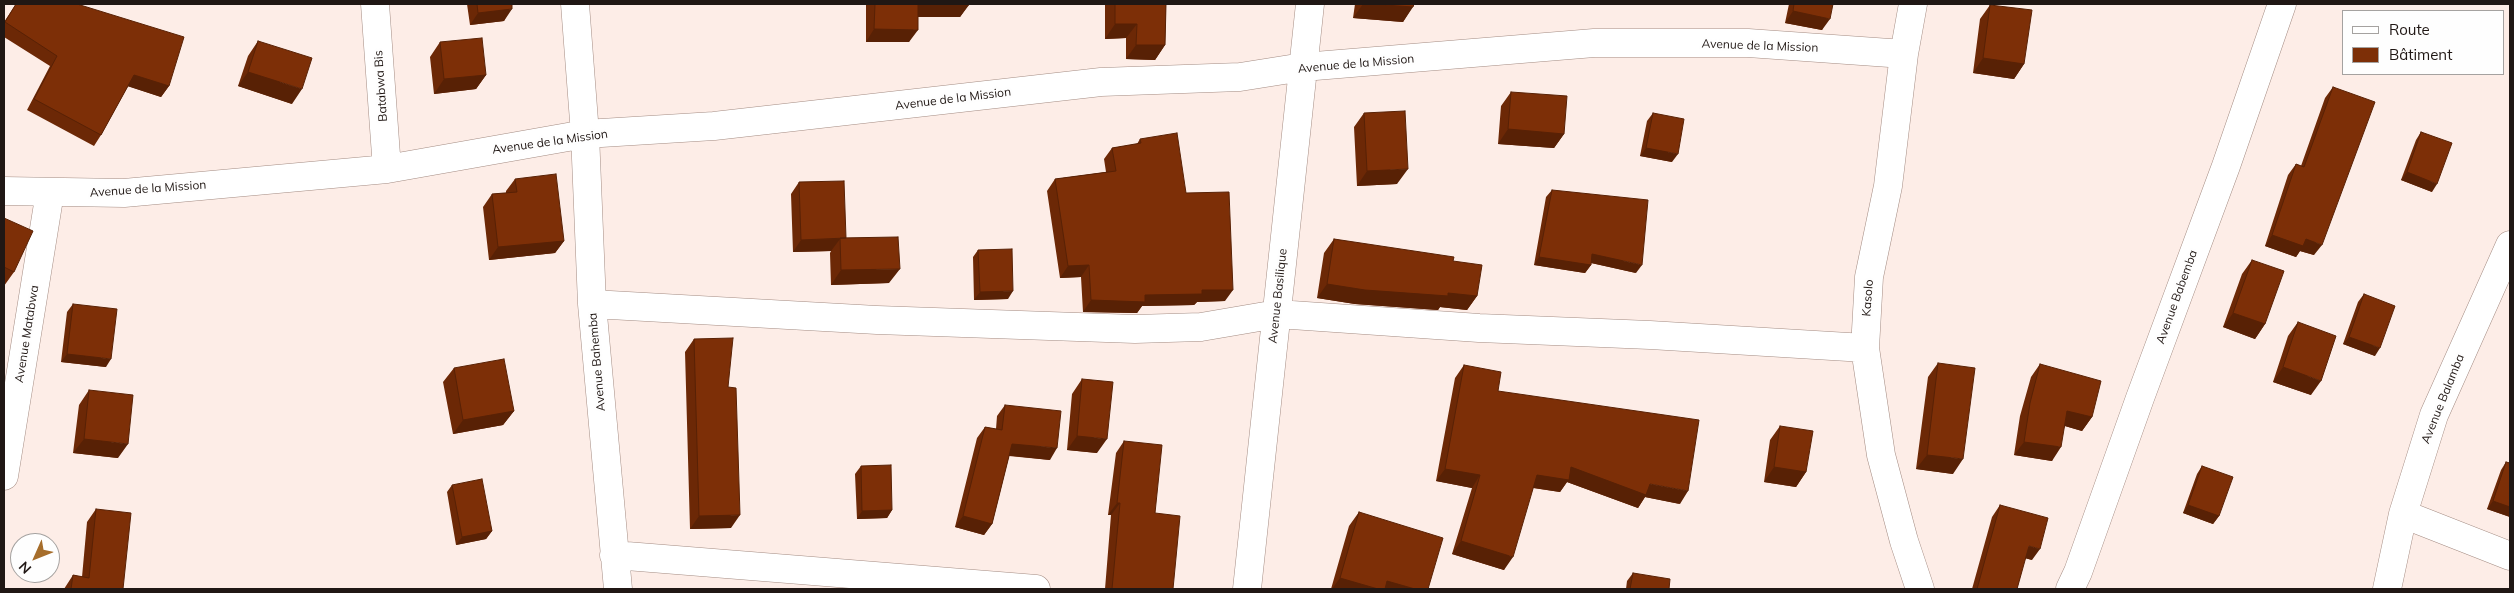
<!DOCTYPE html>
<meta charset="utf-8">
<style>
body{margin:0}
#map{position:relative;width:2514px;height:593px;overflow:hidden;background:#fdede7;font-family:Mulish,sans-serif}
canvas{display:block}
.frame{position:absolute;inset:0;border:5px solid #201714;pointer-events:none}
.legend{position:absolute;left:2342px;top:10px;width:162px;height:65px;box-sizing:border-box;background:#fefefe;border:1px solid #a5a2a0;margin:0;padding:6px 9px;list-style:none;font-size:15px;color:#201714}
.legend li{display:flex;align-items:center;gap:10px;height:25px}
.legend b{width:25px;border:1px solid #a5a2a0}
.north{position:absolute;left:10px;top:533px;width:50px;height:50px;box-sizing:border-box;background:#fefefe;border:1px solid #a5a2a0;border-radius:50%;rotate:226deg;font-size:14px;font-weight:700;line-height:20px;text-align:center;color:#201714}
.north::after{content:'';display:block;margin:auto;width:18px;height:22px;background:#a66d2b;clip-path:polygon(50% 0,100% 100%,50% 72%,0 100%)}
</style>
<div id="map">
<canvas width="2514" height="593"></canvas>
<div class="frame"></div>
<ul class="legend">
<li><b style="height:6px;background:#fff"></b>Route</li>
<li><b style="height:14px;background:#7d2f07"></b>Bâtiment</li>
</ul>
<div class="north">N</div>
</div>
<script>
const c = document.querySelector('canvas').getContext('2d');
c.lineJoin = 'round';
function shape(rows) {
  const path = new Path2D();
  for (const r of rows) {
    path.moveTo(r[0], r[1]);
    for (let i = 2; i < r.length; i += 2) path.lineTo(r[i], r[i + 1]);
  }
  return path;
}
function strokePath(path, color, width, dash) {
  c.strokeStyle = color;
  c.lineWidth = width;
  c.lineCap = dash ? 'butt' : 'round';
  c.setLineDash(dash || []);
  c.stroke(path);
}
function fillPath(path, color) {
  c.fillStyle = color;
  c.fill(path, 'evenodd');
}
function label(font, color, halo, rows, align = 'center') {
  c.font = font + ' Mulish,sans-serif';
  c.lineWidth = 5;
  c.setLineDash([]);
  c.textBaseline = 'middle';
  c.strokeStyle = halo;
  c.fillStyle = color;
  for (const [text, x, y, turn = 0] of rows) {
    c.save();
    c.translate(x, y);
    c.rotate((+turn || 0) * Math.PI / 180);
    c.textAlign = isNaN(turn) ? turn : align;
    if (halo) c.strokeText(text, 0, 0);
    c.fillText(text, 0, 0);
    c.restore();
  }
}
const street = shape([
 [375,4,387,169],
 [575,4,585,134,592,304,618,589],
 [1913,4,1904,54,1888,186,1869,277,1865,348,1881,455,1904,541,1920,589],
 [4,191,124,193,387,169,585,134,714,126,1101,82,1240,77,1303,67,1594,43,1748,43,1904,54],
 [592,304,877,320,1135,329,1201,327,1277,314,1479,328,1650,335,1865,348],
 [4,476,50,192],
 [2403,514,2510,556],
 [614,555,1036,589],
 [1247,589,1310,4],
 [2070,589,2078,572,2140,398,2226,166,2282,4],
 [2387,589,2403,514,2434,415,2510,245]
]);
const wall = shape([
 [16,4,77,4,169,86,161,97,128,86,101,135,94,146,27,110,50,66,4,37,4,22],
 [467,4,512,4,504,21,470,25],
 [866,4,969,4,960,17,918,17,909,42,866,42],
 [1105,4,1166,4,1165,45,1155,60,1126,59,1126,38,1105,39],
 [1355,4,1414,4,1403,22,1353,18],
 [1789,4,1833,4,1822,30,1785,23],
 [1990,5,2024,64,2014,79,1973,73,1980,19],
 [258,41,292,104,238,86,248,56],
 [440,42,486,75,476,89,434,94,430,57],
 [2333,87,2314,255,2300,251,2296,257,2265,246,2288,175,2296,164,2301,166,2325,98],
 [1511,92,1564,134,1554,148,1498,144,1501,106],
 [1364,113,1397,184,1357,186,1354,127],
 [1653,113,1672,162,1640,156,1647,121],
 [2421,132,2432,192,2401,180,2416,140],
 [1140,139,1186,193,1225,301,1197,302,1194,305,1142,306,1137,313,1083,312,1081,277,1060,278,1047,191,1055,179,1106,172,1104,159,1112,148,1137,144],
 [515,179,564,241,555,253,489,260,483,207,492,194,506,193,506,191],
 [799,182,846,238,889,283,831,285,830,253,831,251,793,252,791,194],
 [1552,190,1636,273,1591,263,1591,265,1585,273,1534,265,1546,197],
 [4,218,14,272,4,286],
 [1334,239,1453,261,1477,296,1467,310,1440,307,1438,310,1355,304,1317,298,1324,253],
 [978,250,1008,299,974,300,973,257],
 [2252,260,2265,324,2255,339,2223,327,2242,274],
 [2364,294,2375,356,2343,344,2358,302],
 [73,304,106,367,61,362,67,312],
 [2298,322,2311,395,2273,382,2288,336],
 [694,339,728,387,731,528,690,529,685,352],
 [1938,363,1953,474,1916,469,1928,377],
 [2040,364,2092,417,2082,431,2065,426,2052,461,2014,455,2020,416,2031,377],
 [1464,365,1498,391,1680,504,1645,497,1638,508,1567,482,1560,492,1533,488,1504,570,1452,554,1472,488,1436,481,1455,378],
 [454,368,514,411,503,425,453,434,443,382],
 [1082,379,1097,453,1067,450,1072,394],
 [89,390,118,458,73,453,79,405],
 [1005,405,1050,460,1009,456,992,524,984,535,955,527,977,438,985,427,996,429,997,416],
 [1780,426,1806,472,1796,487,1764,482,1770,440],
 [1124,441,1155,513,1173,589,1105,589,1111,515,1108,515,1116,453],
 [2506,462,2510,517,2487,509,2501,470],
 [861,466,892,510,887,518,857,519,855,474],
 [2202,466,2219,516,2213,524,2183,513,2197,474],
 [452,485,492,531,486,539,456,545,447,492],
 [2000,505,2032,560,2025,558,2017,589,1972,589,1992,517],
 [96,509,123,589,64,589,73,575,82,577,87,522],
 [1359,512,1428,589,1331,589,1349,526],
 [1633,573,1669,589,1626,589,1627,581]
]);
const shadedWall = shape([
 [918,4,969,5,960,17,909,17],
 [1363,4,1371,4,1413,7,1403,22,1353,18],
 [512,9,504,21,470,25,478,13],
 [1793,11,1830,19,1822,30,1785,23],
 [1115,24,1137,24,1126,38,1105,39],
 [874,29,918,30,909,42,866,42],
 [1136,45,1165,45,1155,60,1126,59],
 [1983,58,2024,64,2014,79,1973,73],
 [248,72,302,89,292,104,238,86],
 [134,75,169,86,161,97,127,86],
 [486,75,476,89,434,94,444,79],
 [1508,129,1564,134,1554,148,1498,144],
 [1646,148,1678,154,1672,162,1640,156],
 [1408,169,1397,184,1357,186,1367,171],
 [2407,172,2437,184,2432,192,2401,180],
 [2272,235,2306,239,2322,245,2314,255,2300,251,2296,257,2265,246],
 [840,239,831,251,793,252,801,240],
 [564,241,555,253,489,260,498,247],
 [1592,254,1642,265,1636,273,1587,262],
 [1539,257,1591,265,1585,273,1534,265],
 [1089,265,1081,277,1060,278,1068,266],
 [900,269,889,283,831,285,841,270],
 [1327,284,1448,293,1477,296,1467,310,1440,307,1438,310,1355,304,1317,298],
 [1202,290,1233,290,1225,301,1197,302,1194,305,1142,306,1137,313,1083,312,1091,300],
 [1013,291,1008,299,974,300,980,292],
 [2233,313,2265,324,2255,339,2223,327],
 [2349,337,2380,348,2375,356,2343,344],
 [67,354,111,359,106,367,61,362],
 [2283,367,2321,381,2311,395,2273,382],
 [514,411,503,425,453,434,463,420],
 [2067,411,2092,417,2082,431,2058,424],
 [1077,436,1107,439,1097,453,1067,450],
 [84,439,128,444,118,458,73,453],
 [2024,442,2061,447,2052,461,2014,455],
 [1012,444,1057,448,1050,460,1004,455],
 [1927,455,1963,459,1953,474,1916,469],
 [1571,467,1650,484,1688,491,1680,504,1645,497,1638,508,1567,482,1560,492,1528,487,1537,475],
 [1774,467,1806,472,1796,487,1764,482],
 [1445,469,1480,475,1472,488,1436,481],
 [2493,501,2510,507,2510,517,2487,509],
 [1117,503,1120,503,1111,515,1108,515],
 [2188,505,2219,516,2213,524,2183,513],
 [892,510,887,518,857,519,862,511],
 [740,515,731,528,690,529,699,516],
 [963,516,992,524,984,535,955,527],
 [492,531,486,539,456,545,462,537],
 [1461,541,1513,557,1504,570,1452,554],
 [2029,546,2040,549,2032,560,2021,557],
 [1340,578,1378,589,1332,589],
 [1387,581,1415,589,1381,589]
]);
const building = shape([
 [16,4,77,4,184,37,169,86,134,75,101,135,34,99,57,56,5,22,16,4],
 [477,4,512,4,512,9,478,13,477,4],
 [875,4,969,4,969,5,918,4,918,30,874,29,875,4],
 [1115,4,1166,4,1165,45,1136,45,1137,24,1115,24,1115,4],
 [1371,4,1414,4,1413,7,1371,4],
 [1794,4,1833,4,1830,19,1793,11,1794,4],
 [1990,5,2032,10,2024,64,1983,58,1990,5],
 [482,38,486,75,444,79,440,42,482,38],
 [258,41,312,58,302,89,248,72,258,41],
 [2333,87,2375,102,2322,245,2306,239,2303,246,2272,235,2296,164,2304,167,2333,87],
 [1511,92,1567,96,1564,134,1508,129,1511,92],
 [1405,111,1408,169,1367,171,1364,113,1405,111],
 [1653,113,1684,119,1678,154,1646,148,1653,113],
 [2421,132,2452,143,2437,184,2407,172,2421,132],
 [1177,133,1186,193,1229,192,1233,290,1202,290,1202,294,1145,295,1145,302,1091,300,1089,265,1068,266,1055,179,1116,171,1112,148,1141,143,1140,139,1177,133],
 [556,174,564,241,498,247,492,194,517,192,515,179,556,174],
 [844,181,846,238,801,240,799,182,844,181],
 [1552,190,1648,200,1642,265,1592,254,1591,265,1539,257,1552,190],
 [4,218,33,231,14,272,4,267,4,218],
 [898,237,900,269,841,270,840,238,898,237],
 [1334,239,1454,257,1453,261,1482,265,1477,296,1448,293,1448,296,1365,290,1327,284,1334,239],
 [1012,249,1013,291,980,292,978,250,1012,249],
 [2252,260,2284,271,2265,324,2233,313,2252,260],
 [2364,294,2395,306,2380,348,2349,337,2364,294],
 [73,304,117,309,111,359,67,354,73,304],
 [2298,322,2336,336,2321,381,2283,367,2298,322],
 [733,338,728,387,736,388,740,515,699,516,694,339,733,338],
 [504,359,514,411,463,420,454,368,504,359],
 [1938,363,1975,368,1963,459,1927,455,1938,363],
 [2040,364,2101,381,2092,417,2067,411,2061,447,2024,442,2030,403,2040,364],
 [1464,365,1501,372,1498,391,1699,420,1688,491,1650,484,1646,495,1571,467,1569,480,1537,475,1513,557,1461,541,1480,475,1445,469,1464,365],
 [1082,379,1113,382,1107,439,1077,436,1082,379],
 [89,390,133,395,128,444,84,439,89,390],
 [1005,405,1061,411,1057,448,1012,444,992,524,963,516,985,427,1002,430,1005,405],
 [1780,426,1813,431,1806,472,1774,467,1780,426],
 [1124,441,1162,445,1155,513,1180,516,1173,589,1112,589,1120,503,1117,503,1124,441],
 [2506,462,2510,463,2510,507,2493,501,2506,462],
 [891,465,892,510,862,511,861,466,891,465],
 [2202,466,2233,477,2219,516,2188,505,2202,466],
 [482,479,492,531,462,537,452,485,482,479],
 [2000,505,2048,518,2040,549,2029,546,2017,589,1977,589,2000,505],
 [96,509,131,513,123,589,71,589,73,575,89,578,96,509],
 [1359,512,1443,538,1428,589,1415,589,1387,581,1385,589,1378,589,1340,578,1359,512],
 [1633,573,1670,579,1669,589,1630,589,1633,573]
]);
const streetNames = [
 ["Avenue de la Mission",1760,46,2],
 ["Avenue de la Mission",1356,64,-5],
 ["Batabwa Bis",381,86,-94],
 ["Avenue de la Mission",953,99,-7],
 ["Avenue de la Mission",550,142,-8],
 ["Avenue de la Mission",148,189,-4],
 ["Avenue Basilique",1278,296,-84],
 ["Avenue Babemba",2177,297,-70],
 ["Kasolo",1868,298,-86],
 ["Avenue Matabwa",27,334,-81],
 ["Avenue Bahemba",597,362,-95],
 ["Avenue Balamba",2443,399,-68]
];
strokePath(street, '#a48c83', 29);
strokePath(street, '#fff', 28);
fillPath(wall, '#6c2806');
fillPath(shadedWall, '#582105');
fillPath(building, '#7d2f07');
strokePath(building, '#582105', 1);
label('12px', '#201714', '#fefefe', streetNames);
</script>
